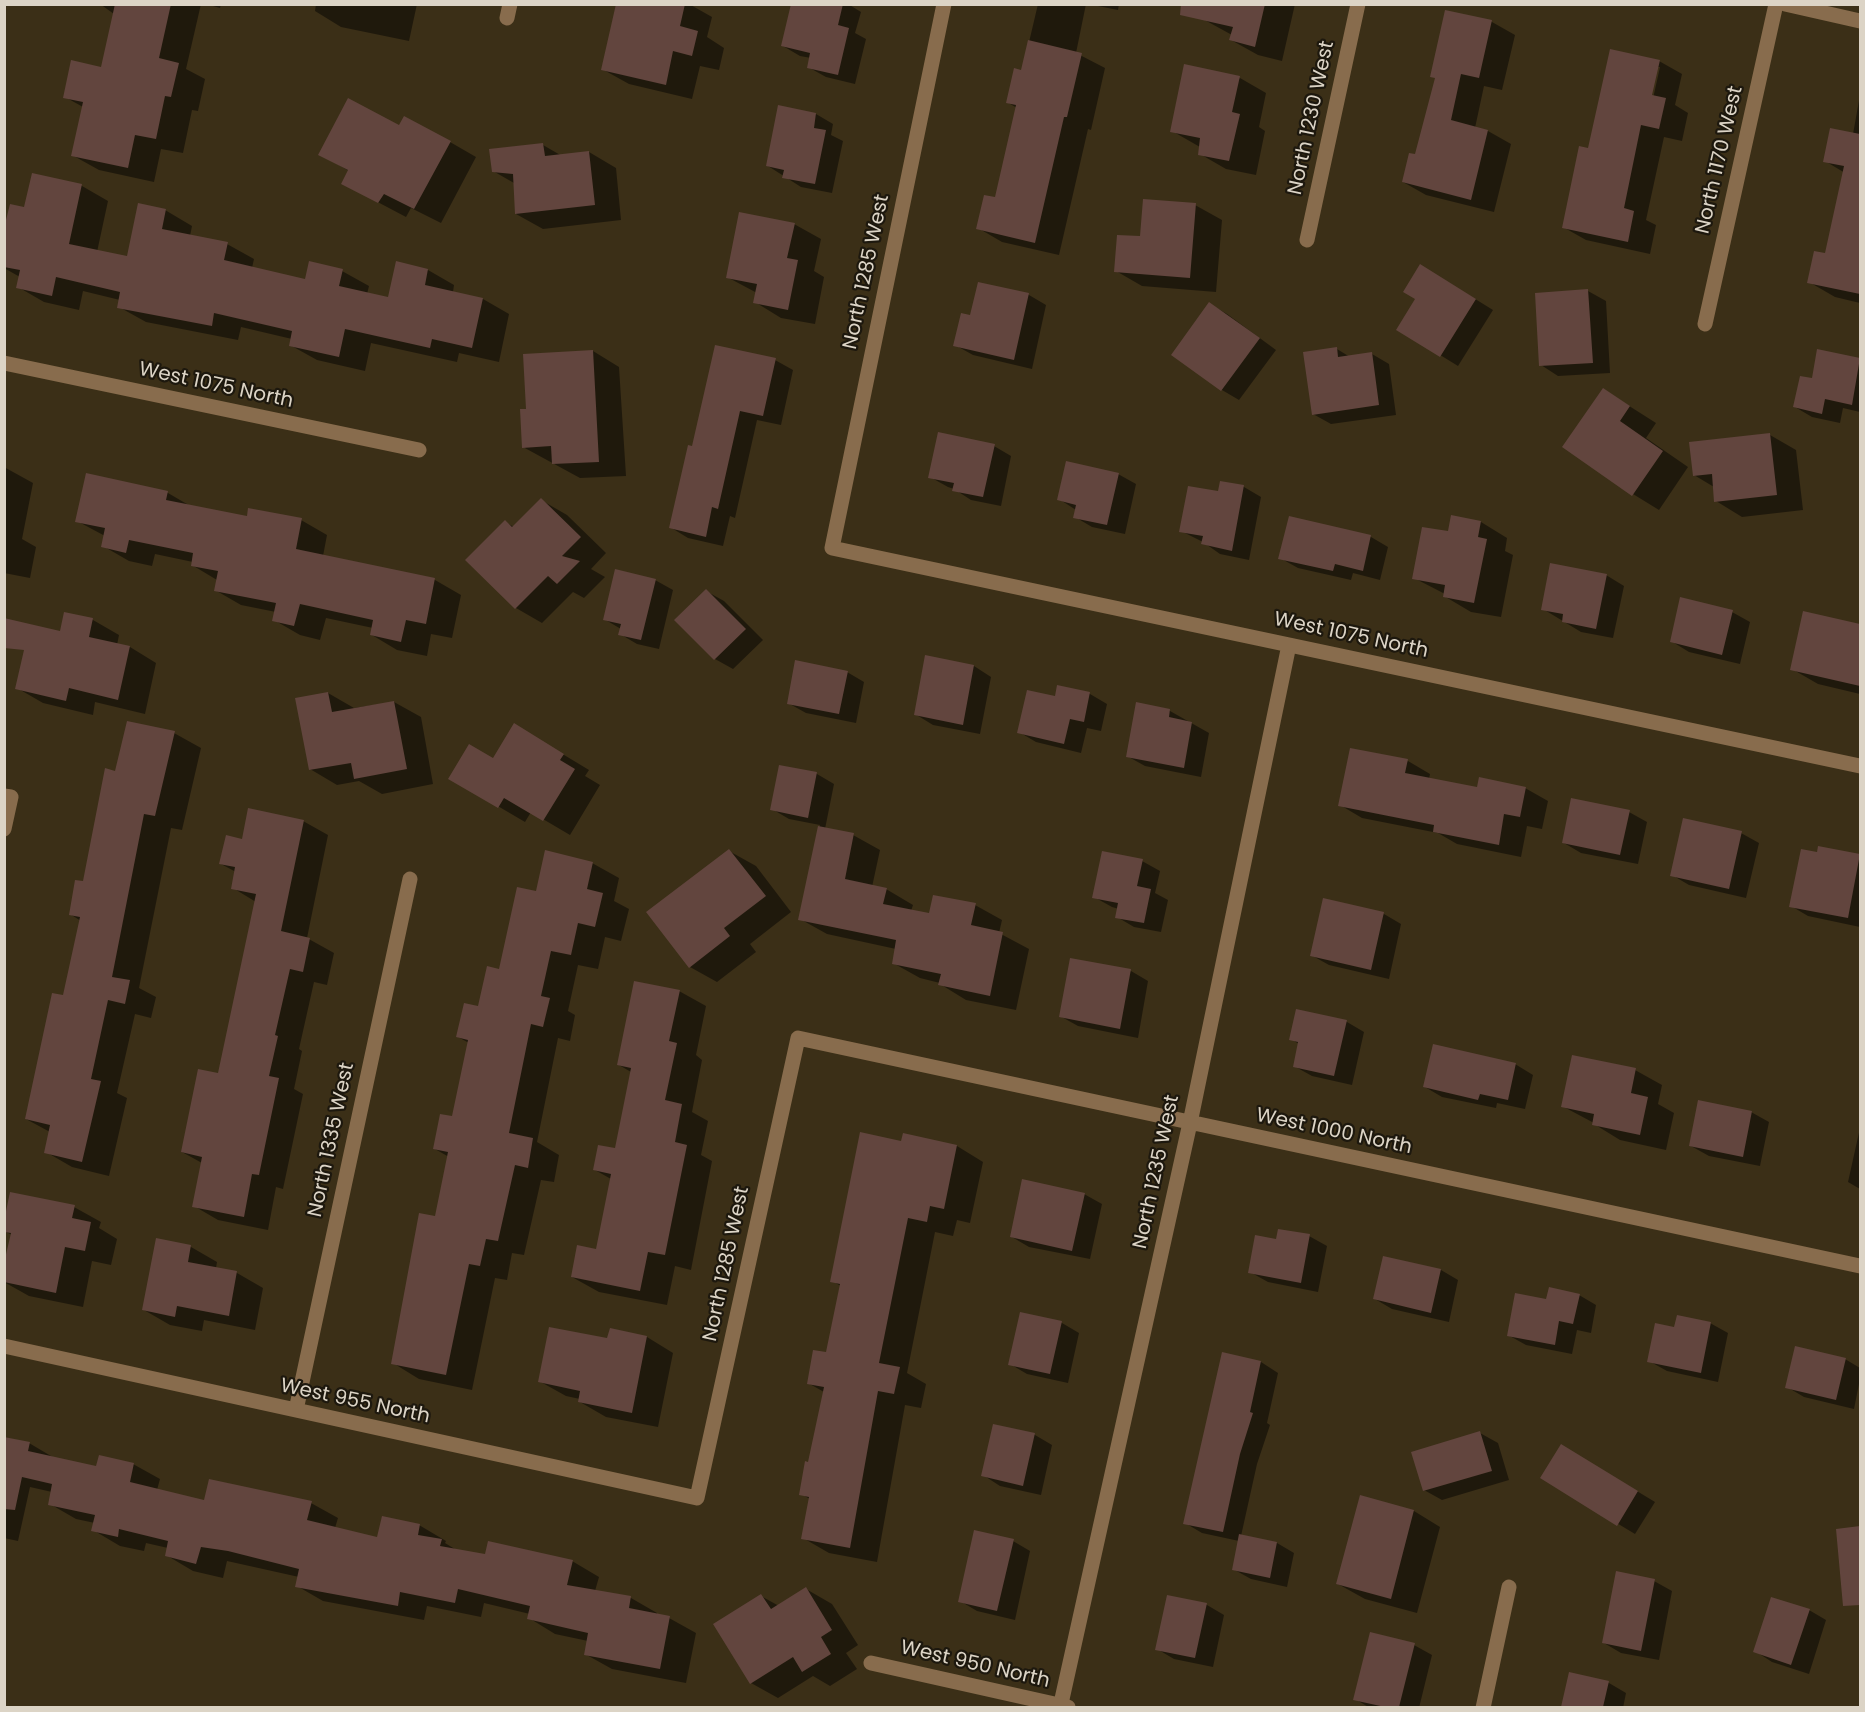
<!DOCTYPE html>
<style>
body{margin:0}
#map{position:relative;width:1865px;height:1712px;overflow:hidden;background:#3b2f17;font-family:Poppins,sans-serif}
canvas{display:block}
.frame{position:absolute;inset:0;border:6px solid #dcd4c6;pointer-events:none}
</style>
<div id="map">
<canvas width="1865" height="1712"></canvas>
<div class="frame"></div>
</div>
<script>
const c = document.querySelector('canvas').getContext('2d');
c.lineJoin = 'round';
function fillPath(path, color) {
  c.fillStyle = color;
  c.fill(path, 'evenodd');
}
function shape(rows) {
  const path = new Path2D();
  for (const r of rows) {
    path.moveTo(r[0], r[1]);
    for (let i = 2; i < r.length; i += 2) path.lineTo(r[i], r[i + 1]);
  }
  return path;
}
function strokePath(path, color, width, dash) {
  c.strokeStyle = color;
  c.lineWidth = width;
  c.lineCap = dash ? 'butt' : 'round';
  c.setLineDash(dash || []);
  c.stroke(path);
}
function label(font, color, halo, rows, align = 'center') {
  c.font = font + ' Poppins,sans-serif';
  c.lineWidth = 4.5;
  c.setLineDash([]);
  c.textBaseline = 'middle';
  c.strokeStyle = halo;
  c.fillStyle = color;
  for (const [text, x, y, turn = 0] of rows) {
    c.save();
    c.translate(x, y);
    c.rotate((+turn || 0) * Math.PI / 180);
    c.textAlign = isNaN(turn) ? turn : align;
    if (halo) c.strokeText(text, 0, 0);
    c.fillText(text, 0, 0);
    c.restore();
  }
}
const shadow = shape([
 [100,4,201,4,186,69,205,79,198,111,192,110,183,153,161,149,154,182,99,170,72,155,83,107,65,97,102,69,114,14],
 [206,4,221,4,220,8],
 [316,4,417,4,409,41,341,27,315,11],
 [618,4,689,4,712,17,707,37,724,48,719,70,700,66,692,99,629,84,602,69],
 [793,4,848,4,861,12,855,33,866,39,855,84,826,77,808,67,811,58,800,56,783,46],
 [1038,4,1086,4,1076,53,1105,68,1091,130,1088,129,1059,255,1002,242,978,228,996,199,1017,108,1007,102,1022,72],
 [1088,4,1119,4,1118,10],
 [1204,4,1295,4,1282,61,1258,55,1231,40,1232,35,1201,18],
 [1447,12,1492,22,1515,35,1502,90,1484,86,1475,128,1488,131,1511,144,1494,212,1426,195,1403,182,1416,156,1436,78],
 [1659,61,1682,74,1675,105,1688,113,1682,141,1664,137,1646,220,1656,225,1650,254,1586,240,1563,227,1589,150],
 [1657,67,1660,67,1652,103,1649,102],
 [1240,78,1266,93,1259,127,1265,131,1256,175,1226,169,1200,154,1200,147,1172,131],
 [1860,95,1860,303,1835,297,1809,282,1826,255,1845,173,1825,161,1853,134],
 [816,114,833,124,831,135,843,141,832,193,801,187,768,166],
 [400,127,450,142,476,157,441,223,411,208,406,217,370,198,349,171,320,154],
 [543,145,562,156,589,152,616,168,621,220,543,229,516,214,514,183,493,171],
 [33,175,82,186,108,201,97,252,128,258,165,210,192,226,190,236,227,244,254,259,252,268,306,281,342,271,369,286,367,294,390,299,428,270,454,285,453,292,483,299,509,314,499,362,459,353,457,362,371,343,365,371,317,360,290,345,292,339,241,327,238,340,146,322,119,307,120,300,83,291,79,310,44,302,18,287,20,277,4,268,4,235,25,209],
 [1195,205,1222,220,1216,292,1142,286,1116,271,1141,238],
 [794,224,821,239,814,271,824,277,815,324,781,318,755,302,757,293,727,277],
 [1438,276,1493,310,1458,366,1398,329],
 [979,283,1029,295,1046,305,1032,369,973,355,955,345,971,317],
 [1588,291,1606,301,1610,373,1558,376,1541,365,1537,294],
 [1210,304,1227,314,1276,350,1239,400,1222,390,1173,354],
 [1337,349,1350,357,1372,354,1389,364,1396,415,1331,424,1313,414],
 [593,351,619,367,626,476,580,478,523,447,528,410],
 [1819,351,1860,359,1860,412,1843,408,1840,423,1812,417,1795,407,1813,379],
 [775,360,793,370,781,425,757,420,735,518,730,516,723,546,688,538,670,527,694,448],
 [1604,390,1656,423,1646,438,1688,467,1659,510,1633,494],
 [1770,435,1796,450,1803,510,1742,517,1716,501,1714,487,1694,475],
 [994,446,1011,456,1001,506,971,500,954,489,948,487,930,477],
 [4,467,33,483,22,539,36,547,30,578,4,573],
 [1118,474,1136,484,1125,534,1092,527,1075,517,1076,510,1059,499],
 [87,475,168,493,192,507,248,518,301,520,327,535,323,556,435,580,461,595,452,638,431,634,427,656,397,650,372,635,373,628,326,618,320,640,300,635,274,620,276,612,241,605,215,590,217,580,192,565,193,562,155,554,152,566,129,561,103,546,105,536,77,521],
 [1221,482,1244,487,1261,497,1249,560,1220,554,1203,542,1181,531,1219,493],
 [541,500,567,515,606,553,591,569,605,577,584,598,573,592,542,623,516,608,505,522,514,527],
 [1452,517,1481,522,1507,538,1505,551,1513,555,1501,617,1471,612,1444,596,1445,594,1414,578,1449,533],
 [1290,518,1371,537,1388,547,1380,580,1353,573,1351,580,1298,568,1280,558],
 [1606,575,1624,586,1613,638,1581,632,1543,609],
 [655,580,673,590,659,649,637,644,620,634,621,629,604,619],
 [706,591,724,601,763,640,733,669,715,659,677,620],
 [1732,612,1750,622,1740,664,1689,652,1671,641],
 [1804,613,1860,626,1860,694,1818,684,1792,669],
 [93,620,119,635,117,645,130,647,156,663,145,714,95,702,93,715,43,703,17,688,61,633],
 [974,666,991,677,980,734,933,725,915,714],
 [847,672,864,682,856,723,806,713,788,703],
 [1058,687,1090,694,1107,704,1101,731,1087,728,1081,753,1036,742,1019,732,1056,697],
 [328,693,354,708,394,702,421,717,433,784,382,794,359,781,337,785,310,769],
 [1137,704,1170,711,1209,733,1201,777,1145,766,1127,756],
 [174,733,201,748,182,830,171,828,139,988,156,997,151,1018,135,1014,117,1093,127,1098,109,1176,72,1167,46,1152,50,1132,26,1119,64,997,81,921,70,914,84,883],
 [541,741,589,770,585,776,600,785,570,835,531,812,525,822,450,778],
 [1408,761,1430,774,1429,779,1478,789,1525,788,1548,801,1542,829,1527,826,1521,857,1457,844,1438,833,1362,818,1340,805],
 [780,766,817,774,834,784,825,829,853,835,880,850,872,887,886,889,913,905,911,911,930,915,975,905,1002,920,999,933,1029,949,1016,1010,966,1000,940,984,940,983,920,978,893,963,896,949,827,934,800,919,820,825,789,819,772,809],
 [1629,812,1647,822,1638,864,1581,853,1564,843],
 [303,821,328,835,307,938,334,953,327,985,314,982,299,1049,302,1051,294,1089,303,1094,283,1189,276,1187,268,1230,218,1220,194,1206,202,1163,182,1152,219,1075,256,902,233,888,236,872,221,864,243,841],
 [1741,833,1759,843,1746,898,1689,885,1672,875],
 [1819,848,1860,856,1860,927,1808,916,1791,906],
 [729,851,756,866,791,912,750,944,756,952,717,982,690,967],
 [1142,861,1160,871,1155,893,1168,900,1161,932,1134,927,1117,917,1119,909,1112,907,1094,897],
 [592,863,619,878,614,901,629,909,621,941,605,937,598,969,578,965,568,1011,575,1015,570,1041,558,1038,537,1142,559,1155,554,1182,541,1180,524,1255,512,1253,507,1280,495,1278,472,1390,419,1379,393,1363,436,1218,449,1157,435,1149,453,1118,469,1043,458,1037,479,1008,500,971,537,893],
 [1384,914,1401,924,1389,979,1329,965,1311,955],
 [1131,971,1148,981,1138,1038,1078,1026,1060,1016],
 [679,991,706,1006,696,1055,702,1060,692,1112,708,1121,701,1155,712,1161,691,1270,675,1266,667,1305,599,1292,572,1277,598,1250,611,1179,595,1170,616,1149,631,1072,619,1065],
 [1297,1011,1347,1022,1364,1032,1352,1085,1312,1076,1294,1066,1299,1044,1291,1039],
 [1515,1064,1533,1075,1525,1109,1497,1103,1496,1108,1442,1097,1425,1087],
 [1635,1070,1662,1085,1658,1104,1674,1113,1666,1150,1620,1140,1594,1124,1594,1123,1562,1106],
 [1751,1112,1769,1122,1760,1166,1709,1156,1691,1146],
 [1860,1128,1860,1189,1848,1182],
 [902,1143,957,1146,983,1162,970,1223,957,1220,953,1236,935,1232,907,1373,926,1384,921,1408,905,1405,877,1562,829,1553,803,1538,810,1499,801,1494,809,1463,824,1392,808,1383,827,1354,841,1286,832,1281],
 [1084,1194,1102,1204,1090,1259,1029,1247,1012,1237],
 [74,1207,101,1222,99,1228,117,1239,111,1265,92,1261,83,1307,29,1296,4,1282,12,1235,4,1231],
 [1309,1236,1327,1246,1318,1292,1268,1282,1250,1272,1277,1240],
 [158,1240,191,1247,217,1262,216,1268,237,1273,263,1288,255,1330,204,1320,202,1331,170,1325,144,1310],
 [1384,1257,1441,1270,1458,1280,1449,1322,1392,1309,1375,1299],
 [1579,1295,1596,1305,1591,1333,1577,1330,1572,1354,1526,1345,1508,1335,1547,1301],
 [1021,1314,1062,1323,1079,1333,1068,1383,1027,1374,1010,1364],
 [1710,1323,1728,1333,1718,1382,1667,1371,1649,1361,1676,1329],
 [647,1337,673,1353,658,1427,606,1417,580,1402,580,1399,566,1396,539,1381,609,1340],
 [1223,1353,1261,1362,1278,1373,1267,1423,1270,1425,1257,1464,1241,1536,1277,1543,1294,1553,1287,1587,1251,1579,1233,1569,1239,1541,1202,1533,1185,1523],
 [1845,1359,1860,1368,1860,1379,1854,1409,1804,1397,1787,1387],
 [994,1426,1035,1435,1052,1445,1041,1495,1000,1486,983,1475],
 [1480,1433,1498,1443,1509,1480,1442,1500,1424,1490],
 [4,1438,29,1443,56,1459,97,1468,133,1464,160,1479,157,1490,205,1502,311,1503,338,1518,335,1528,378,1539,419,1525,446,1541,445,1543,458,1551,486,1556,572,1561,599,1577,595,1591,631,1598,657,1613,657,1615,669,1618,696,1633,686,1683,612,1669,585,1654,588,1641,555,1634,529,1618,530,1614,484,1603,481,1617,427,1606,424,1620,323,1601,297,1586,299,1577,227,1561,223,1578,193,1571,166,1555,168,1548,146,1543,144,1551,120,1546,93,1530,95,1523,76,1519,50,1504,52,1492,30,1487,18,1541,4,1538],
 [1579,1456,1655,1502,1635,1534,1542,1478],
 [1361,1497,1414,1511,1440,1527,1417,1613,1365,1599,1338,1584],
 [1860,1528,1860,1579,1859,1579,1837,1530],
 [1013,1541,1030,1551,1015,1620,977,1611,960,1601],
 [1654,1581,1672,1591,1659,1660,1621,1653,1604,1643],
 [806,1589,832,1604,858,1645,846,1653,857,1669,830,1686,813,1676,778,1698,751,1683,761,1596,779,1606],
 [1168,1597,1207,1605,1224,1615,1213,1667,1174,1659,1157,1649],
 [1809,1610,1826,1620,1809,1674,1772,1662,1755,1651],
 [1414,1645,1432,1655,1419,1708,1370,1708,1355,1699],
 [1570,1673,1609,1683,1626,1693,1623,1708,1562,1708]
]);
const building = shape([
 [115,4,171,4,159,58,179,63,171,97,165,96,156,139,135,135,128,168,71,156,83,102,63,98,71,60,101,67],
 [616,4,685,4,680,26,698,31,692,56,673,51,666,85,601,70],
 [791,4,843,4,838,25,849,28,838,75,807,68,810,53,781,46],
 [1181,4,1265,4,1255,47,1229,40,1233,27,1180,15],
 [1445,10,1492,20,1479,78,1461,74,1451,120,1488,130,1471,200,1402,182,1409,153,1415,154,1435,78,1430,77],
 [1028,40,1082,53,1067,117,1064,117,1035,243,976,229,984,195,995,197,1016,105,1006,103,1014,68,1021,70],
 [1610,49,1660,60,1652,95,1666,98,1659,129,1641,125,1624,208,1634,211,1628,242,1562,228,1579,146,1588,148],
 [1184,64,1240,76,1232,112,1240,114,1229,161,1198,155,1200,138,1170,132],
 [348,98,399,125,404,116,451,141,414,209,384,194,378,203,341,184,348,170,318,155],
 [778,105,816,113,814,128,826,130,815,184,782,178,784,170,766,166],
 [1830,128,1860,134,1860,294,1807,283,1814,251,1825,253,1844,166,1823,162],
 [543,143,545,156,589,151,595,205,515,214,513,174,492,172,489,149],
 [32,173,82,184,69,244,127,256,138,203,166,209,162,229,228,242,224,260,305,279,309,261,343,269,339,286,388,297,396,261,428,269,425,285,483,298,472,348,432,339,430,348,345,329,339,357,289,346,292,331,214,313,212,326,117,308,120,292,56,277,52,296,16,288,20,270,4,267,4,228,10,204,24,207],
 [1143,199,1196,203,1190,278,1114,272,1117,235,1140,236],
 [739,212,795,223,787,258,798,260,788,310,753,303,757,284,726,278],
 [1420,264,1476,299,1440,357,1396,330,1415,299,1403,292],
 [978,282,1029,293,1014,360,953,346,961,313,970,315],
 [1588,289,1593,363,1539,366,1535,293],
 [1209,302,1260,338,1221,391,1171,355],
 [715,345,776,358,763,416,740,411,718,509,712,507,706,537,669,528,688,445,692,446],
 [1337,347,1338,357,1372,352,1379,405,1312,415,1303,352],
 [1817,349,1860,358,1852,405,1825,399,1822,414,1793,407,1800,376,1812,378],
 [593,350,599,462,552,464,551,446,522,448,520,409,526,409,523,354],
 [1603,388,1630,406,1620,421,1663,451,1632,496,1562,447],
 [938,432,995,444,983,497,952,491,954,483,928,478],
 [1770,433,1777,495,1714,502,1712,474,1693,476,1689,442],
 [1066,461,1119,473,1107,525,1073,518,1076,505,1057,500],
 [86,473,168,491,166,500,247,516,248,508,302,518,296,549,435,578,426,624,406,620,401,642,370,635,373,620,300,604,294,626,272,621,276,603,214,591,218,571,191,566,193,553,129,540,126,553,101,547,105,528,75,522],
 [1220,481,1244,485,1232,551,1201,544,1203,536,1179,532,1188,486,1218,491],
 [541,498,581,537,562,556,580,561,557,584,548,576,515,609,465,560,505,520,512,527],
 [1451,515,1481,521,1478,537,1487,539,1474,603,1443,597,1445,585,1412,579,1422,527,1448,531],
 [1289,516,1371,535,1363,571,1335,564,1333,571,1278,559],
 [1550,563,1607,574,1596,629,1562,622,1563,614,1541,610],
 [615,569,656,579,641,640,618,635,621,624,603,620],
 [706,589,746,629,714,660,674,620],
 [1680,597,1733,610,1722,655,1670,642],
 [1803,611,1860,624,1860,686,1790,670],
 [64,612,93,618,89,637,130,646,118,700,69,688,66,701,15,689,24,650,4,648,4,618,60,631],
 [925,655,974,665,963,725,914,715],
 [795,660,848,671,839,714,787,704],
 [1057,685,1090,692,1084,722,1070,719,1064,744,1017,733,1027,690,1055,696],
 [328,692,332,712,394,701,407,769,354,779,351,763,309,770,295,698],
 [1136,702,1170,709,1169,717,1192,722,1184,768,1126,757],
 [127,721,175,731,155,816,144,814,112,977,130,980,125,1004,108,1000,91,1079,101,1081,82,1162,44,1153,50,1125,25,1119,52,993,63,995,80,917,69,915,75,880,83,881,105,768,115,771],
 [514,723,564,754,560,760,575,769,543,821,504,798,498,808,448,779,469,744,493,758],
 [1350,748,1408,759,1405,773,1477,787,1479,777,1526,787,1520,817,1504,814,1499,845,1433,832,1434,825,1338,806],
 [779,765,817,772,808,818,770,810],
 [1571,798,1630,810,1620,855,1562,843],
 [248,808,304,820,281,931,310,938,303,972,290,969,275,1035,278,1036,269,1076,279,1078,259,1175,252,1174,244,1217,192,1207,202,1157,181,1152,198,1069,218,1073,256,894,231,889,235,867,219,864,226,835,242,839],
 [1683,818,1742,831,1729,889,1670,876],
 [818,826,854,833,845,879,887,888,883,904,929,913,933,895,976,903,971,925,1003,932,990,996,938,985,941,974,892,964,896,940,798,920],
 [1818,846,1860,854,1848,918,1789,907,1801,849,1817,852],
 [729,849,766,896,724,928,730,936,689,968,646,912],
 [545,850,593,862,587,889,603,893,595,927,578,923,571,955,551,951,541,996,550,998,543,1027,531,1024,509,1133,533,1138,528,1168,515,1165,498,1241,486,1239,480,1266,469,1264,446,1375,391,1364,419,1213,435,1216,448,1152,433,1149,440,1114,452,1116,468,1040,456,1037,464,1003,478,1006,487,966,499,969,517,887,536,891],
 [1102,851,1143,859,1137,886,1151,889,1144,923,1115,918,1118,903,1092,898],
 [1323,898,1384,912,1371,970,1310,956],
 [1070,958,1131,969,1120,1029,1059,1017],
 [634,981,680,990,669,1041,677,1043,665,1100,682,1104,675,1142,687,1145,665,1255,648,1252,640,1291,571,1277,577,1245,596,1249,611,1174,593,1170,598,1145,615,1148,631,1068,617,1065],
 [1296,1009,1347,1020,1334,1076,1293,1067,1298,1042,1289,1040],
 [1433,1044,1516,1063,1508,1100,1480,1094,1478,1100,1423,1087],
 [1572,1055,1636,1068,1631,1093,1648,1097,1640,1135,1592,1125,1594,1114,1561,1107],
 [1698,1100,1752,1111,1743,1157,1689,1146],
 [860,1132,901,1141,903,1133,957,1145,944,1209,930,1206,927,1222,908,1218,879,1363,900,1367,894,1394,878,1391,850,1548,801,1539,809,1497,799,1495,805,1461,808,1462,824,1387,807,1384,813,1350,826,1352,840,1284,830,1282],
 [1022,1179,1085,1193,1072,1251,1010,1237],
 [10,1192,75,1205,72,1218,91,1222,85,1251,65,1247,56,1293,4,1282,4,1263,11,1233,4,1232,4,1221],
 [1278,1229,1310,1234,1301,1283,1248,1273,1255,1235,1276,1239],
 [156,1238,191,1245,188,1262,237,1271,229,1316,177,1306,175,1317,142,1310],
 [1383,1256,1441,1269,1431,1313,1373,1299],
 [1549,1287,1580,1294,1573,1324,1559,1321,1555,1345,1507,1336,1515,1293,1546,1299],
 [1020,1312,1062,1321,1050,1374,1008,1365],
 [1677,1315,1711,1322,1701,1373,1647,1362,1655,1323,1674,1327],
 [549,1327,607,1338,610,1328,647,1336,632,1413,578,1402,580,1391,538,1382],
 [1795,1346,1846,1358,1836,1400,1785,1388],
 [1222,1352,1261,1361,1250,1412,1253,1413,1240,1454,1223,1532,1183,1524],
 [993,1424,1035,1433,1023,1486,981,1476],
 [1480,1431,1492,1471,1423,1491,1411,1452],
 [4,1437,30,1442,28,1451,96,1466,99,1455,134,1463,130,1482,204,1500,209,1479,312,1501,307,1520,377,1537,382,1516,420,1524,418,1535,442,1539,440,1546,485,1554,488,1541,573,1560,567,1585,631,1596,629,1608,670,1616,660,1669,584,1655,588,1633,527,1619,530,1606,458,1589,455,1603,400,1592,398,1606,295,1587,299,1569,228,1551,201,1547,196,1564,165,1556,168,1541,119,1529,118,1537,91,1531,95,1515,48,1505,52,1484,22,1477,15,1510,4,1509],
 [1561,1444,1638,1491,1617,1526,1540,1478],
 [1360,1495,1414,1510,1391,1599,1336,1584],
 [1860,1526,1860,1605,1843,1606,1836,1529],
 [974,1530,1014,1539,997,1611,958,1602],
 [1239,1534,1277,1542,1270,1578,1232,1570],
 [1616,1571,1655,1579,1641,1651,1602,1643],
 [806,1587,832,1630,821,1637,831,1654,802,1672,793,1657,750,1684,713,1624,761,1594,771,1609],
 [1167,1595,1207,1603,1195,1658,1155,1650],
 [1771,1597,1810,1609,1791,1665,1753,1652],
 [1370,1632,1415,1643,1399,1707,1385,1707,1353,1700],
 [1569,1672,1609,1681,1603,1707,1561,1707]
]);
const minor = shape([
 [944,4,832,548,1860,766],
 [1785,4,1860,21],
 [507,18,510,4],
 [1307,240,1358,4],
 [1705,324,1776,4],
 [4,363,419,450],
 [4,796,11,797,4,829],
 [4,1346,697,1498,798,1038,1860,1266],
 [296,1410,410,879],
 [871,1663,1068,1707],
 [1060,1708,1190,1123,1289,645],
 [1483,1708,1509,1587]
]);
const streetNames = [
 ["North 1230 West",1312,118,-78],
 ["North 1170 West",1720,160,-77],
 ["North 1285 West",867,272,-78],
 ["West 1075 North",216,386,12],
 ["West 1075 North",1351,636,12],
 ["West 1000 North",1334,1132,12],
 ["North 1335 West",332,1140,-78],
 ["North 1235 West",1157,1172,-78],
 ["North 1285 West",727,1264,-78],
 ["West 955 North",355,1402,12],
 ["West 950 North",975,1665,13]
];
fillPath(shadow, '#0007');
fillPath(building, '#62453e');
strokePath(minor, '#886c4d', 15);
label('20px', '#dcd4c6', '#1d180e', streetNames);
</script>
